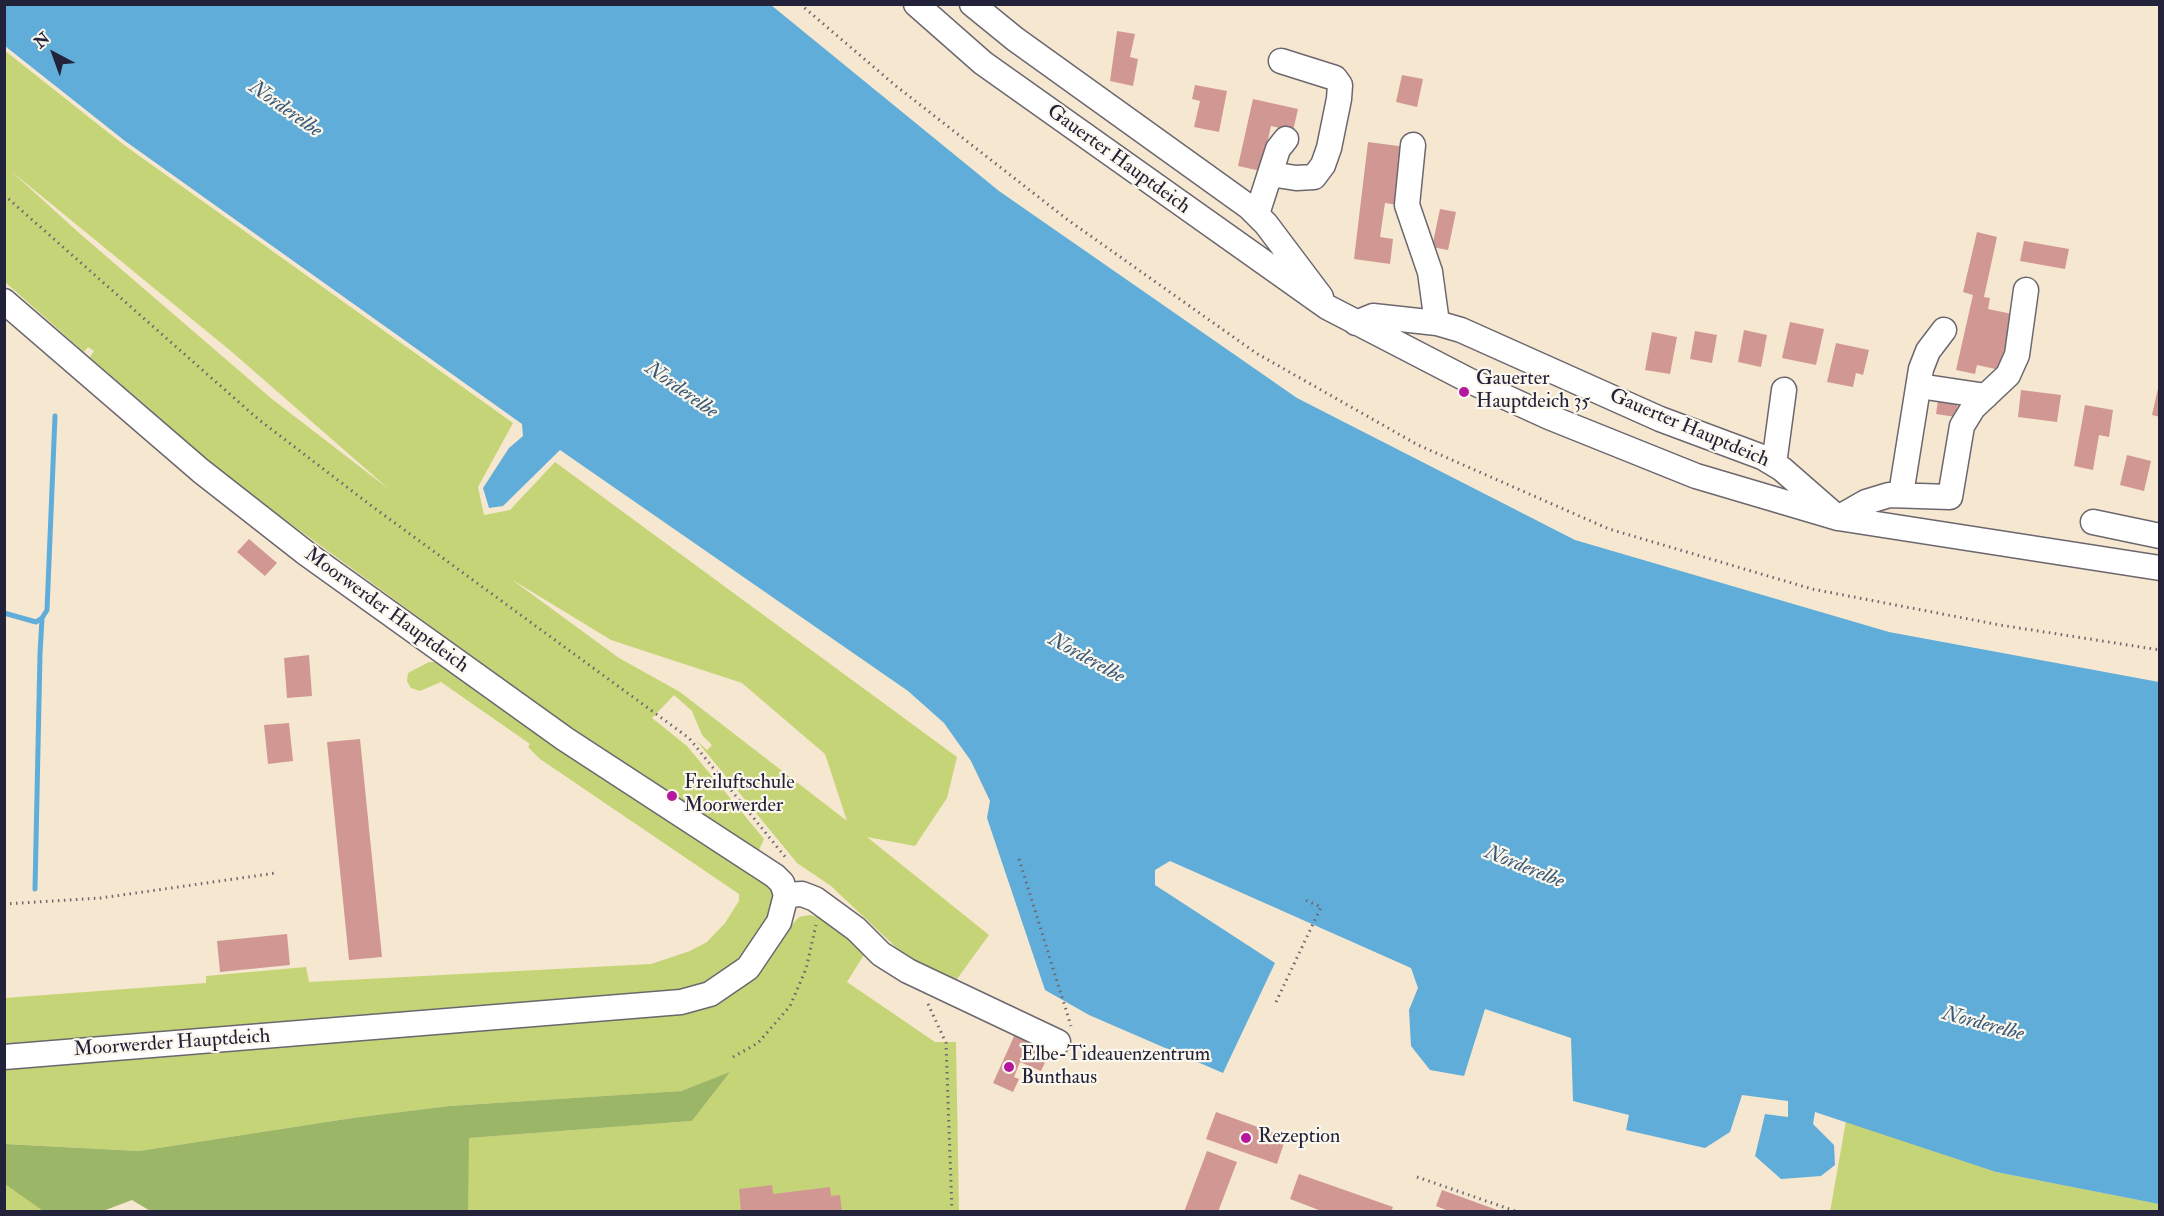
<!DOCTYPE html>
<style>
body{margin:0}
#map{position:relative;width:2164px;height:1216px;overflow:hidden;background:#f6e7d0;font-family:"IM FELL Double Pica",serif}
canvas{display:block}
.frame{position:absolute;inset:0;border:6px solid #22223b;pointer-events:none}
.north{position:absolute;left:24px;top:24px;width:60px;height:60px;-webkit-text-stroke:4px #fbf7ec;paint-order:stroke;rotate:319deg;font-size:16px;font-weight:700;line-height:24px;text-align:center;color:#22223b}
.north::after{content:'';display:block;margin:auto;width:21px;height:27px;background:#22223b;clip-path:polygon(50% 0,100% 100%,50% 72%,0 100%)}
</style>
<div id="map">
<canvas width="2164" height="1216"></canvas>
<div class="frame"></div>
<div class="north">N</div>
</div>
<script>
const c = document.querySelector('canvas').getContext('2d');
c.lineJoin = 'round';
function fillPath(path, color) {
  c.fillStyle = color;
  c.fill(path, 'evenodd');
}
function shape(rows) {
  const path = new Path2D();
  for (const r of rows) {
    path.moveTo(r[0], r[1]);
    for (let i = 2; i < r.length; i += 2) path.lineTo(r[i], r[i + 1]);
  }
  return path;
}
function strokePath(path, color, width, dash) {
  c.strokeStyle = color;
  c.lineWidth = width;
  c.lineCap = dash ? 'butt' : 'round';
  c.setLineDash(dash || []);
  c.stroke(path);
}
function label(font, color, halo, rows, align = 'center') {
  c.font = font + ' "IM FELL Double Pica",serif';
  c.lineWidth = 4.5;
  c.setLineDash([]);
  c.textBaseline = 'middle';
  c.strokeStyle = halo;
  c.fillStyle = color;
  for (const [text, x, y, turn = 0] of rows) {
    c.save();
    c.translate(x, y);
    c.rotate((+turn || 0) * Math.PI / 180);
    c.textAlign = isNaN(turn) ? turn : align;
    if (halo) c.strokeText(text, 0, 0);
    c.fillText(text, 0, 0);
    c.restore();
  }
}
const green = shape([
 [4,50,124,145,513,423,478,487,484,515,510,510,555,462,957,757,947,798,915,846,867,837,989,935,954,983,901,952,831,886,797,863,696,740,707,750,712,745,702,735,692,711,674,695,652,718,687,746,764,839,759,850,598,748,232,481,90,357,94,351,88,347,84,352,5,282],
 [11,171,232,352,390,490,272,399,78,232],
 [511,579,611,640,742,683,825,754,847,821,680,692,619,658],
 [429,662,440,662,772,888,773,907,744,958,698,990,5,1050,5,998,206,983,206,976,306,967,309,982,651,964,690,951,707,942,725,923,739,901,739,894,540,759,528,747,530,744,441,682,420,691,411,688,407,681,408,673],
 [810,915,834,922,864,955,847,982,935,1042,956,1042,959,1211,468,1211,468,1138,692,1121,729,1073,681,1091,449,1106,352,1118,139,1151,5,1144,4,1065,683,1010,786,931,799,917],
 [1846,1121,1996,1172,2160,1204,2159,1212,1830,1212],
 [4,1184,7,1184,43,1211,5,1211]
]);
const forest = shape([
 [730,1072,692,1121,469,1138,468,1211,152,1212,132,1200,103,1211,43,1211,5,1184,5,1144,139,1151,352,1118,449,1106,681,1091]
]);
const water = shape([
 [4,5,771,5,999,191,1297,398,1575,540,1889,632,2159,682,2159,1204,1996,1172,1815,1112,1813,1124,1834,1145,1835,1165,1821,1176,1781,1179,1755,1156,1765,1114,1788,1117,1788,1101,1742,1095,1730,1132,1705,1148,1626,1130,1629,1115,1573,1101,1571,1038,1485,1009,1464,1076,1430,1070,1411,1046,1409,1010,1418,988,1411,968,1170,861,1155,870,1155,885,1275,963,1223,1073,1089,1015,1045,990,987,818,990,801,971,761,944,723,908,691,560,450,503,506,489,508,483,488,509,448,523,436,522,424,125,141,5,46]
]);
const stream = shape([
 [4,613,36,622,42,618],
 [35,889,40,654,42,618,47,610,55,416]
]);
const building = shape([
 [1117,31,1135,34,1130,57,1138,59,1133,86,1110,81],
 [1402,75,1423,79,1417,107,1396,102],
 [1195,85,1227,91,1219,132,1194,127,1200,101,1192,99],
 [1253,99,1298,109,1293,131,1271,126,1261,171,1238,166],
 [1368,142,1406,147,1399,205,1385,203,1380,237,1393,239,1390,264,1354,259],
 [1440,209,1456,212,1448,250,1432,247],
 [1977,232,1997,237,1984,297,1990,298,1988,309,2012,314,2000,370,1977,365,1975,374,1956,370,1973,295,1963,292],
 [2024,241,2069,249,2065,269,2020,261],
 [1790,322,1824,329,1816,365,1782,358],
 [1744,330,1767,335,1761,367,1738,362],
 [1695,331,1717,335,1712,363,1690,359],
 [1652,332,1677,337,1670,374,1645,370],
 [1836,343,1869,350,1863,375,1856,373,1853,387,1827,382],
 [2159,384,2160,384,2160,417,2152,415],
 [2021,390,2061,395,2057,422,2018,417],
 [1939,394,1959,397,1956,417,1936,414],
 [2085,405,2113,410,2109,437,2099,435,2093,470,2074,466],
 [2127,455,2151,461,2144,491,2120,485],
 [249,539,277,563,265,576,237,552],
 [309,655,312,696,287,698,284,658],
 [289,723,293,761,268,764,264,725],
 [360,739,382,957,349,960,327,742],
 [287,934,290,965,220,972,217,941],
 [1015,1034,1051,1050,1041,1071,1020,1062,1014,1077,1019,1079,1013,1092,993,1083],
 [1216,1112,1286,1137,1277,1164,1206,1139],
 [1207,1151,1237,1162,1218,1212,1184,1212],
 [1299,1174,1393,1207,1391,1212,1324,1212,1290,1199],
 [772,1185,773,1194,830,1187,831,1196,840,1195,842,1212,741,1212,739,1189],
 [1442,1190,1500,1211,1500,1212,1451,1212,1436,1206]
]);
const path = shape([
 [800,4,896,86,1068,220,1256,353,1418,445,1609,529,1812,589,2000,625,2160,650],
 [4,195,258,419,373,507,689,738,786,858],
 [1019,859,1071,1026],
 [4,904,101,898,276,873],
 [1276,1002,1321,907,1303,899],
 [928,1004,946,1043,952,1212],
 [733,1057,758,1043,790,1006,806,969,816,925],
 [1417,1177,1518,1212]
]);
const minor = shape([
 [916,4,983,63,1327,307,1468,380,1549,417,1696,476,1838,518,2160,568],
 [972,4,1015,39,1249,207,1266,224,1321,297],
 [1413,145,1407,205,1430,272,1437,323],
 [1270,174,1296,178,1314,177,1323,165,1329,148,1339,99,1340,85,1335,78,1281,61],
 [1257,214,1278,149,1286,139],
 [4,301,201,471,307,554,565,739,775,876,782,883,786,895,779,922,748,968,710,994,681,1002,4,1057],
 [1356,323,1373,316,1437,323,1461,330,1660,419,1762,457,1782,469,1838,518,1866,502,1889,495,1950,497,1962,426,1973,408,2008,375,2017,355,2026,290],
 [1919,386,1986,396],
 [1774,464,1784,390],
 [1901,494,1921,369,1928,351,1944,330],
 [2093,522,2160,536],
 [786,895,802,894,815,899,856,929,881,954,908,971,1058,1042]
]);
const markers = [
 [1464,392,6,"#b5179e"],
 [672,796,6,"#b5179e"],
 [1009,1067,6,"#b5179e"],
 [1246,1138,6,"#b5179e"]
];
const streetNames = [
 ["Gauerter Hauptdeich",1118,160,36],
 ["Gauerter Hauptdeich",1689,429,23],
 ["Moorwerder Hauptdeich",386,611,36],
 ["Moorwerder Hauptdeich",172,1044,-4]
];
const poiNames = [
 ["Gauerter",1476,380],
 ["Hauptdeich 35",1476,403],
 ["Freiluftschule",684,784],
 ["Moorwerder",684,807],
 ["Elbe-Tideauenzentrum",1021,1056],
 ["Bunthaus",1021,1079],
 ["Rezeption",1258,1138]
];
const waterNames = [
 ["Norderelbe",285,110,35],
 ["Norderelbe",681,391,35],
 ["Norderelbe",1086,659,29],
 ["Norderelbe",1524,868,22],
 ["Norderelbe",1983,1025,15]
];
fillPath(green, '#c5d476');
fillPath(forest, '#9cb667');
fillPath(water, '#60add9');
strokePath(stream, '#60add9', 5);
fillPath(building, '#d19893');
strokePath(minor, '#6c676f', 27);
strokePath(path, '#6c676f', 3, [1.5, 4.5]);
strokePath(minor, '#fff', 24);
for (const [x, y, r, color] of markers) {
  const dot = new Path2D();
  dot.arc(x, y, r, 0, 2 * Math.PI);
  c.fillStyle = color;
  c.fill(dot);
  strokePath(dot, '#fbf7ec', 2);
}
label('20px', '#22223b', '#fbf7ec', streetNames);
label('20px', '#22223b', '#fbf7ec', poiNames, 'left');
label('italic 21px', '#3b5a7a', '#fbf7ec', waterNames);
</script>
